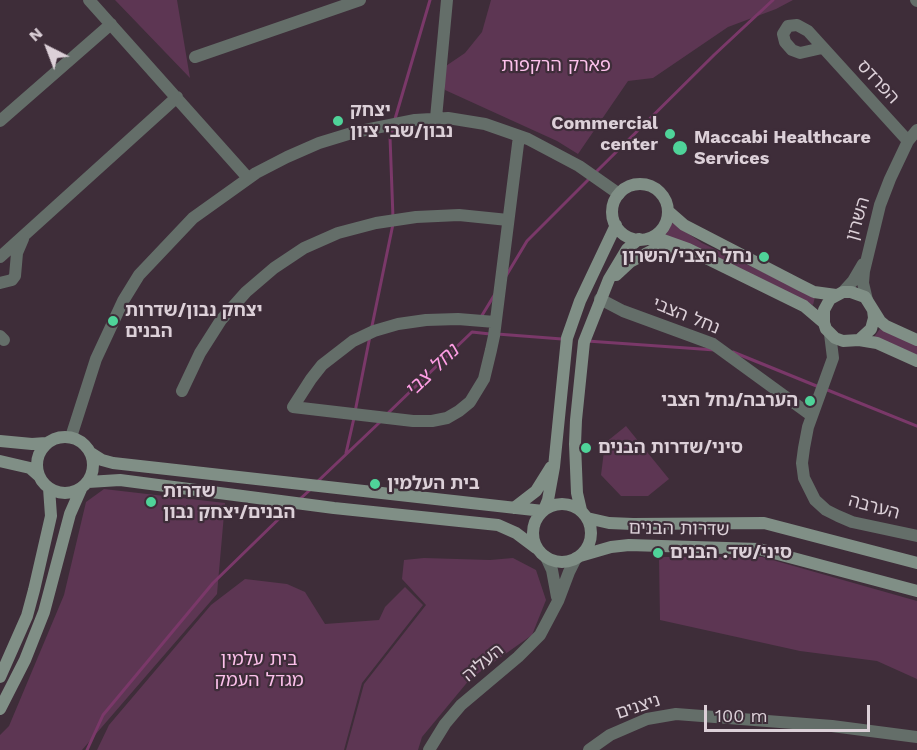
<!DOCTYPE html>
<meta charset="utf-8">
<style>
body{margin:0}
#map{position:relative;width:917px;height:750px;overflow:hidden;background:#3e2d39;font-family:"Work Sans",sans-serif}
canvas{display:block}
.north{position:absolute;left:18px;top:18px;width:60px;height:60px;-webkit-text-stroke:4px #3e2d39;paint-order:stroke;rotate:318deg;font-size:16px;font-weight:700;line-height:24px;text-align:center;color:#dcd0d8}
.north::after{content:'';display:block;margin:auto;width:21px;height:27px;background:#dcd0d8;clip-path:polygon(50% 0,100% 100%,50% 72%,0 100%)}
.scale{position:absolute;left:704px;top:705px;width:166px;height:27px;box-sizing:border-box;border:3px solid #dcd0d8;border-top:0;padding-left:8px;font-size:18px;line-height:21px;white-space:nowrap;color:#dcd0d8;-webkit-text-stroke:4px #3e2d39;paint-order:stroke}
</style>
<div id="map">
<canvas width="917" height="750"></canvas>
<div class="north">N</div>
<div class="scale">100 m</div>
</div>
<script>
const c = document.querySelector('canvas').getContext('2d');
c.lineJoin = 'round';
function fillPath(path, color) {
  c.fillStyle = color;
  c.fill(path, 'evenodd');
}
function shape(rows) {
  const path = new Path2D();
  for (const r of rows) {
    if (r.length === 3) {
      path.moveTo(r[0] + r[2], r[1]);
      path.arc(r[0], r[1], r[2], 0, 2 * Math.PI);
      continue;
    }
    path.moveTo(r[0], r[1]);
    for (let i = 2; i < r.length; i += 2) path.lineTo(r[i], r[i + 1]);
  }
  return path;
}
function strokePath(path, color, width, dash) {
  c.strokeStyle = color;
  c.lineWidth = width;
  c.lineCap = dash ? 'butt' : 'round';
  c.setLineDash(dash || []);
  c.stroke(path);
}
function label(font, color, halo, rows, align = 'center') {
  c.font = font + ' "Work Sans","Noto Sans Hebrew",sans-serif';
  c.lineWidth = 4.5;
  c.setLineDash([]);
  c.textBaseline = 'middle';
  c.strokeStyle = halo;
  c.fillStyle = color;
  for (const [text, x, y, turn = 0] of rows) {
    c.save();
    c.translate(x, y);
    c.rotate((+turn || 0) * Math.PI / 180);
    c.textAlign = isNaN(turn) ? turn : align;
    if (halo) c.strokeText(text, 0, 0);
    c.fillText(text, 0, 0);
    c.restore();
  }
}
const green = shape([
 [115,0,177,0,190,78],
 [491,0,793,0,776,9,728,27,653,78,628,81,578,154,557,141,445,90,437,72,465,53,482,32],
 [667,219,702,243,815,297,813,305,731,264,660,234],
 [882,326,917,344,917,359,874,337],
 [626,426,669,479,648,496,621,496,601,475,605,443],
 [104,489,225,503,217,594,82,750,0,750,0,735,9,726,64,595,86,502],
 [659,557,762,557,917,601,917,679,877,661,800,651,660,620],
 [424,558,490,560,513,558,536,570,546,600,532,635,470,679,422,737,418,750,346,750,364,684,426,605,402,579,404,560],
 [245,579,287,584,305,592,325,624,379,620,385,607,405,587,423,605,362,683,344,750,97,750,109,725,211,605]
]);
const stream = shape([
 [395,119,430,0],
 [393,129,390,137,393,218],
 [596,172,714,55,773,0],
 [506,276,527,241,591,177],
 [481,317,495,294],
 [372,326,393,224],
 [497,334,562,339],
 [587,341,715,350],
 [733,352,819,387],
 [825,389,917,426],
 [355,412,370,336],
 [386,415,472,332,490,334],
 [346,453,354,418],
 [317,482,380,422],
 [300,499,311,489],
 [87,750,103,715,213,583,291,507]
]);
const street = shape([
 [89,0,248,178],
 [916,0,917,1],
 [822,48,800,53,792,50,785,42,783,34,788,26,797,25,808,31,908,141],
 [195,57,360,0],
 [436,118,447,0],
 [0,121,111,24],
 [0,257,177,97],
 [0,283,12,280,15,276,17,253,23,239],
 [843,292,853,281,863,264],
 [600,299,623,311,713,344,812,416],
 [867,300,863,283,864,271,880,205,890,179,908,141,917,130],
 [495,322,458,319,426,320,398,324,374,331,353,341,322,365,311,379,293,407,413,421,432,421,447,418,459,411,470,402,484,379,491,350,494,336,519,136],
 [830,334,833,358,808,427,804,448,802,463,804,478,815,500,826,510,838,516,852,522,917,536],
 [0,336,4,340],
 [182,391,200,353,221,320,246,292,274,268,304,248,338,233,376,223,416,217,459,215,508,220],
 [71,437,96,359,123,301,139,275,193,218,256,173,287,157,319,143,355,132,415,120,448,118,485,124,528,139,579,166,619,194],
 [546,557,552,570,557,597],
 [429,750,445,724,461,705,518,657,540,635,558,601,569,572,576,558],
 [589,750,610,735,647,719,676,714,832,726,917,737]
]);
const secondary = shape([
 [640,212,28],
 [668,211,684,225,800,285,814,292,836,295],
 [649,239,660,239,688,249,804,306,824,323],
 [616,275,630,262,651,251,661,249,681,250],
 [873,310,874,318,871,329,859,340,843,341,835,338,826,329,824,323,824,310,830,299,843,292,851,292,865,297,880,321,886,326,917,340],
 [859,340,877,343,917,361],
 [65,465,28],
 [0,441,32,444,46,443],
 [91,453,102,460,113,463,543,511],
 [0,461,30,468,39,476],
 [88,482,120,480,334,508,498,525,516,533,536,548],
 [562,533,29],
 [514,508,536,491,551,467],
 [544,510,548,500,554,467,567,338,580,301,616,225],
 [581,510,577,493,575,444,576,420,584,342,609,279,627,249,639,239],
 [587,518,609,523,633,524,764,523,917,563],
 [580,556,611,547,629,545,759,549,917,591],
 [0,677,27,616,34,590,51,516,49,488],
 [0,709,25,660,44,612,70,514,81,489]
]);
const markers = [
 [338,121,6,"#4fd399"],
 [670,134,6,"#4fd399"],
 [680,148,8,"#4fd399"],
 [764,257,6,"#4fd399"],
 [113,321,6,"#4fd399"],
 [810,401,6,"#4fd399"],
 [586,448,6,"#4fd399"],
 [375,484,6,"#4fd399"],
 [151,502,6,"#4fd399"],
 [658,553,6,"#4fd399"]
];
const parkNames = [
 ["פארק הרקפות",556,66],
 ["בית עלמין",259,660],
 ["מגדל העמק",259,681]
];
const streetNames = [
 ["הפרדס",878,82,47],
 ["השרון",858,219,-74],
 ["נחל הצבי",686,316,22],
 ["הערבה",874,507,15],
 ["שדרות הבנים",679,529,1],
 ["העליה",483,663,-40],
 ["ניצנים",638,707,-18]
];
const poiNames = [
 ["יצחק",350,111],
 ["נבון/שבי ציון",350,132],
 ["Commercial",658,124,"right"],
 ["center",658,145,"right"],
 ["Maccabi Healthcare",694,138],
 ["Services",694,159],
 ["נחל הצבי/השרון",752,257,"right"],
 ["יצחק נבון/שדרות",125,311],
 ["הבנים",125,332],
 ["הערבה/נחל הצבי",798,401,"right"],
 ["סיני/שדרות הבנים",598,448],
 ["בית העלמין",387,484],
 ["שדרות",163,492],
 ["הבנים/יצחק נבון",163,513],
 ["סיני/שד. הבנים",670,553]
];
const waterNames = [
 ["נחל צבי",432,371,-44]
];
fillPath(green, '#5d3653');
strokePath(stream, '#7a3869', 3);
strokePath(street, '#646e69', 12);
strokePath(secondary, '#808f86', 12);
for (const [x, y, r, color] of markers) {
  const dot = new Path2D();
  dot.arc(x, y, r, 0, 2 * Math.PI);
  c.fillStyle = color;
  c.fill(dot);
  strokePath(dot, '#3e2d39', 2);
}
label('18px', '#fcc1eb', '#3e2d39', parkNames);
label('18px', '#dcd0d8', '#3e2d39', streetNames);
label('bold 18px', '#dcd0d8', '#3e2d39', poiNames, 'left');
label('italic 20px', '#fe9ee4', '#3e2d39', waterNames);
</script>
